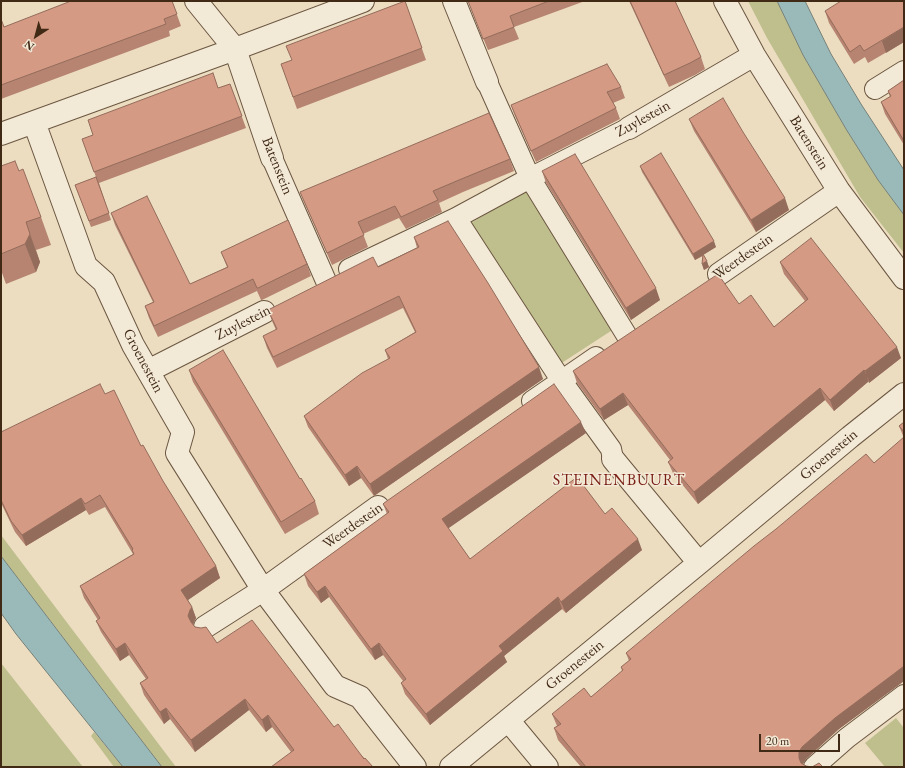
<!DOCTYPE html>
<style>
body{margin:0}
#map{position:relative;width:905px;height:768px;overflow:hidden;background:#ecddc1;font-family:"EB Garamond",serif}
canvas{display:block}
.frame{position:absolute;inset:0;border:2px solid #402a16;pointer-events:none}
.north{position:absolute;left:16px;top:16px;width:40px;height:40px;-webkit-text-stroke:3px #f3e9d7;paint-order:stroke;rotate:216deg;font-size:11px;font-weight:700;line-height:16px;text-align:center;color:#402a16}
.north::after{content:'';display:block;margin:auto;width:14px;height:18px;background:#402a16;clip-path:polygon(50% 0,100% 100%,50% 72%,0 100%)}
.scale{position:absolute;left:759px;top:734px;width:81px;height:18px;box-sizing:border-box;border:2px solid #402a16;border-top:0;padding-left:5px;font-size:12px;line-height:14px;white-space:nowrap;color:#402a16;-webkit-text-stroke:3px #f3e9d7;paint-order:stroke}
</style>
<div id="map">
<canvas width="905" height="768"></canvas>
<div class="frame"></div>
<div class="north">N</div>
<div class="scale">20 m</div>
</div>
<script>
const c = document.querySelector('canvas').getContext('2d');
c.lineJoin = 'round';
function fillPath(path, color) {
  c.fillStyle = color;
  c.fill(path, 'evenodd');
}
function shape(rows) {
  const path = new Path2D();
  for (const r of rows) {
    path.moveTo(r[0], r[1]);
    for (let i = 2; i < r.length; i += 2) path.lineTo(r[i], r[i + 1]);
  }
  return path;
}
function strokePath(path, color, width, dash) {
  c.strokeStyle = color;
  c.lineWidth = width;
  c.lineCap = dash ? 'butt' : 'round';
  c.setLineDash(dash || []);
  c.stroke(path);
}
function label(font, color, halo, rows, align = 'center') {
  c.font = font + ' "EB Garamond",serif';
  c.lineWidth = 3;
  c.setLineDash([]);
  c.textBaseline = 'middle';
  c.strokeStyle = halo;
  c.fillStyle = color;
  for (const [text, x, y, turn = 0] of rows) {
    c.save();
    c.translate(x, y);
    c.rotate((+turn || 0) * Math.PI / 180);
    c.textAlign = isNaN(turn) ? turn : align;
    if (halo) c.strokeText(text, 0, 0);
    c.fillText(text, 0, 0);
    c.restore();
  }
}
const green = shape([
 [748,1,777,1,803,55,846,129,878,180,904,215,904,253,860,197,767,38],
 [527,190,614,329,557,366,469,224],
 [1,535,176,767,162,767,1,556],
 [1,663,83,767,1,767],
 [896,718,904,728,904,767,885,767,865,743],
 [94,732,123,767,114,767,91,736]
]);
const water = shape([
 [777,1,805,1,831,54,861,104,904,170,904,215,878,180,846,129,803,55,777,1],
 [1,556,109,698,162,767,123,767,16,634,1,613,1,556]
]);
const pedestrian = shape([
 [487,82,530,178,627,336],
 [875,89,904,71],
 [272,158,326,281],
 [456,218,561,380,611,449,613,459],
 [349,269,456,218,530,178,629,128],
 [532,401,596,357],
 [814,767,847,738,904,695]
]);
const minor = shape([
 [196,1,235,49,272,158],
 [454,1,487,82],
 [725,1,754,55,839,191,904,278],
 [34,122,86,266,104,282,133,345,183,432,177,453,263,590,335,686,360,697,415,767],
 [629,128,754,55],
 [1,134,34,122,235,49,363,1],
 [719,274,839,191],
 [148,371,264,312],
 [613,459,699,563],
 [205,627,263,590,378,507],
 [508,720,547,767],
 [451,767,699,563,850,437,904,394]
]);
const wall = shape([
 [172,1,181,26,169,31,170,36,1,99,1,19,4,27],
 [405,1,426,60,297,109,281,64,292,60],
 [468,1,585,1,514,27,519,39,488,50],
 [629,1,675,1,701,57,705,69,695,75,669,87],
 [904,1,904,42,868,63,865,57,854,64,829,23,825,11],
 [904,80,904,145,885,114,881,102,890,97,888,91],
 [230,84,246,128,99,183,111,220,91,227,75,185,96,177,82,139],
 [621,87,625,98,613,103,616,108,620,119,536,162,515,116,511,105],
 [689,119,789,210,756,232,694,131],
 [510,159,514,171,463,192,439,203,442,212,406,229,399,218,363,234,368,247,332,265,305,204,300,192],
 [1,166,19,171,41,217,51,245,36,250,40,262,36,272,6,284,1,270],
 [640,166,716,247,703,255,709,267,704,270,702,264,703,256,695,260,642,172],
 [542,171,660,300,631,320,546,183],
 [111,213,190,284,227,267,221,252,307,264,311,276,262,300,261,300,257,291,158,337,149,318,145,306,153,302,115,225],
 [414,237,543,379,374,496,361,478,349,486,308,427,304,416,388,359,385,350,415,332,403,308,277,368,267,348,263,336,276,330,272,321,268,310,378,267,417,248],
 [780,262,901,358,869,383,869,381,834,411,825,400,698,504,673,473,668,462,670,460,628,405,604,420,577,383,573,371,739,304,774,327,805,301,784,274],
 [189,370,300,479,315,501,319,514,285,534,193,382],
 [105,394,141,446,216,566,220,578,188,600,192,607,196,618,194,622,193,625,217,643,334,727,373,767,291,752,272,727,266,732,249,710,195,752,170,719,164,724,144,695,140,683,146,679,129,655,120,661,101,632,96,621,98,620,84,598,80,586,133,554,105,507,89,515,86,510,26,546,15,532,1,503,1,432],
 [904,422,904,681,839,729,806,759,803,764,806,766,823,767,581,767,558,740,554,728,557,726,552,714,591,697,622,671,621,667,629,661,626,653,874,463,904,438,899,426],
 [586,433,448,528,470,559,605,514,642,550,566,613,562,609,532,633,504,656,507,662,430,725,405,694,401,683,403,681,383,655,375,660,329,597,321,603,308,586,304,574,387,514,383,504]
]);
const shadedWall = shape([
 [904,27,904,42,886,53,882,41],
 [785,198,789,210,756,232,751,220],
 [30,234,40,262,36,272,25,244],
 [714,241,716,247,695,260,693,254],
 [707,261,709,267,704,270,702,264],
 [656,288,660,300,631,320,626,308],
 [897,347,901,358,869,383,865,371],
 [539,367,543,379,374,496,370,484],
 [864,370,869,381,834,411,830,400],
 [820,388,825,400,698,504,694,492],
 [623,393,628,405,604,420,600,409],
 [581,422,586,433,446,530,442,519],
 [357,466,361,478,349,486,345,475],
 [81,498,86,510,26,546,22,535],
 [638,539,642,550,566,613,561,602],
 [216,566,220,578,185,602,181,590],
 [325,586,329,597,321,603,317,592],
 [558,597,562,609,504,656,507,662,430,725,426,714,499,646],
 [192,607,196,618,194,622,193,627,195,634,188,616,190,610],
 [125,643,129,655,120,661,116,649],
 [379,643,383,655,375,660,371,649],
 [904,666,904,681,839,729,806,759,803,764,803,767,799,758,799,752,802,747,835,718],
 [245,699,249,710,195,752,191,740],
 [166,708,170,719,164,724,160,712],
 [268,715,272,727,266,732,262,720]
]);
const building = shape([
 [71,1,172,1,177,14,164,19,166,24,1,85,1,19,4,27,71,1],
 [405,1,422,48,293,97,281,64,292,60,286,46,405,1],
 [468,1,549,1,510,16,514,27,483,39,468,1],
 [630,1,675,1,701,57,690,63,664,75,630,1],
 [841,1,904,1,904,27,864,51,860,45,850,52,825,11,841,1],
 [607,64,621,87,607,92,616,108,531,151,511,105,607,64],
 [213,73,218,88,230,84,242,116,94,172,82,139,93,135,88,120,213,73],
 [904,80,904,141,881,102,891,96,888,91,904,80],
 [723,98,743,132,785,198,751,220,689,119,723,98],
 [489,113,510,159,459,180,433,191,438,200,401,217,395,206,358,222,364,235,327,253,300,192,489,113],
 [661,153,714,241,693,254,640,166,661,153],
 [575,154,656,288,626,308,542,171,575,154],
 [15,161,19,171,23,169,41,217,26,222,30,234,25,244,1,254,1,166,15,161],
 [96,177,109,213,89,221,75,185,96,177],
 [147,196,190,284,228,267,221,252,288,220,307,264,258,288,257,288,253,279,154,326,145,306,154,302,111,213,147,196],
 [448,221,488,283,539,367,370,484,357,466,345,475,304,416,362,373,390,358,385,350,416,332,399,296,273,357,263,336,277,329,268,310,373,257,378,267,419,247,414,237,448,221],
 [811,238,897,347,865,371,864,370,830,400,820,388,694,492,668,462,673,458,623,393,600,409,573,371,718,274,739,304,751,295,774,327,808,299,780,262,811,238],
 [703,254,707,261,702,264,703,254],
 [223,350,300,479,301,478,315,501,281,522,189,370,223,350],
 [100,384,105,394,114,390,141,446,143,445,163,481,216,566,181,590,192,607,190,610,188,616,191,622,195,627,201,628,206,627,217,643,252,620,334,727,338,724,364,759,365,758,373,767,271,767,294,750,268,715,262,720,245,699,191,740,166,708,160,712,140,683,148,678,125,643,116,649,96,621,100,618,80,586,134,554,132,550,133,549,100,495,85,504,81,498,22,535,11,521,1,500,1,432,100,384],
 [554,384,581,422,442,519,470,559,577,477,605,514,612,508,638,539,561,602,558,597,528,622,499,646,503,651,426,714,401,683,406,679,379,643,371,649,325,586,317,592,304,574,389,512,383,504,384,503,554,384],
 [904,422,904,432,899,426,904,422],
 [904,437,904,666,895,673,835,718,802,747,799,752,799,758,801,763,806,766,812,767,819,763,823,767,586,767,554,728,561,724,552,714,584,688,591,697,623,670,621,667,631,659,626,653,754,546,776,529,866,454,874,463,904,437]
]);
const streetNames = [
 ["Zuylestein",643,119,-29],
 ["Batenstein",809,143,58],
 ["Batenstein",277,166,68],
 ["Weerdestein",743,257,-35],
 ["Zuylestein",243,323,-27],
 ["Groenestein",143,361,62],
 ["Groenestein",829,455,-40],
 ["Weerdestein",353,526,-35],
 ["Groenestein",575,665,-39]
];
const neighbourhoodNames = [
 ["STEINENBUURT",619,481]
];
fillPath(green, '#bfbf8e');
fillPath(water, '#9abab9');
strokePath(water, '#768078', 1);
strokePath(pedestrian, '#6b5741', 22);
strokePath(minor, '#6b5741', 24);
strokePath(pedestrian, '#f3e9d7', 20);
strokePath(minor, '#f3e9d7', 22);
fillPath(wall, '#b68471');
fillPath(shadedWall, '#946c5c');
fillPath(building, '#d49a83');
strokePath(building, '#946c5c', 1);
label('15px', '#402a16', '#f3e9d7', streetNames);
c.letterSpacing = '1px';
label('16px', '#7a1f14', '#f3e9d7', neighbourhoodNames);
c.letterSpacing = '0px';
</script>
